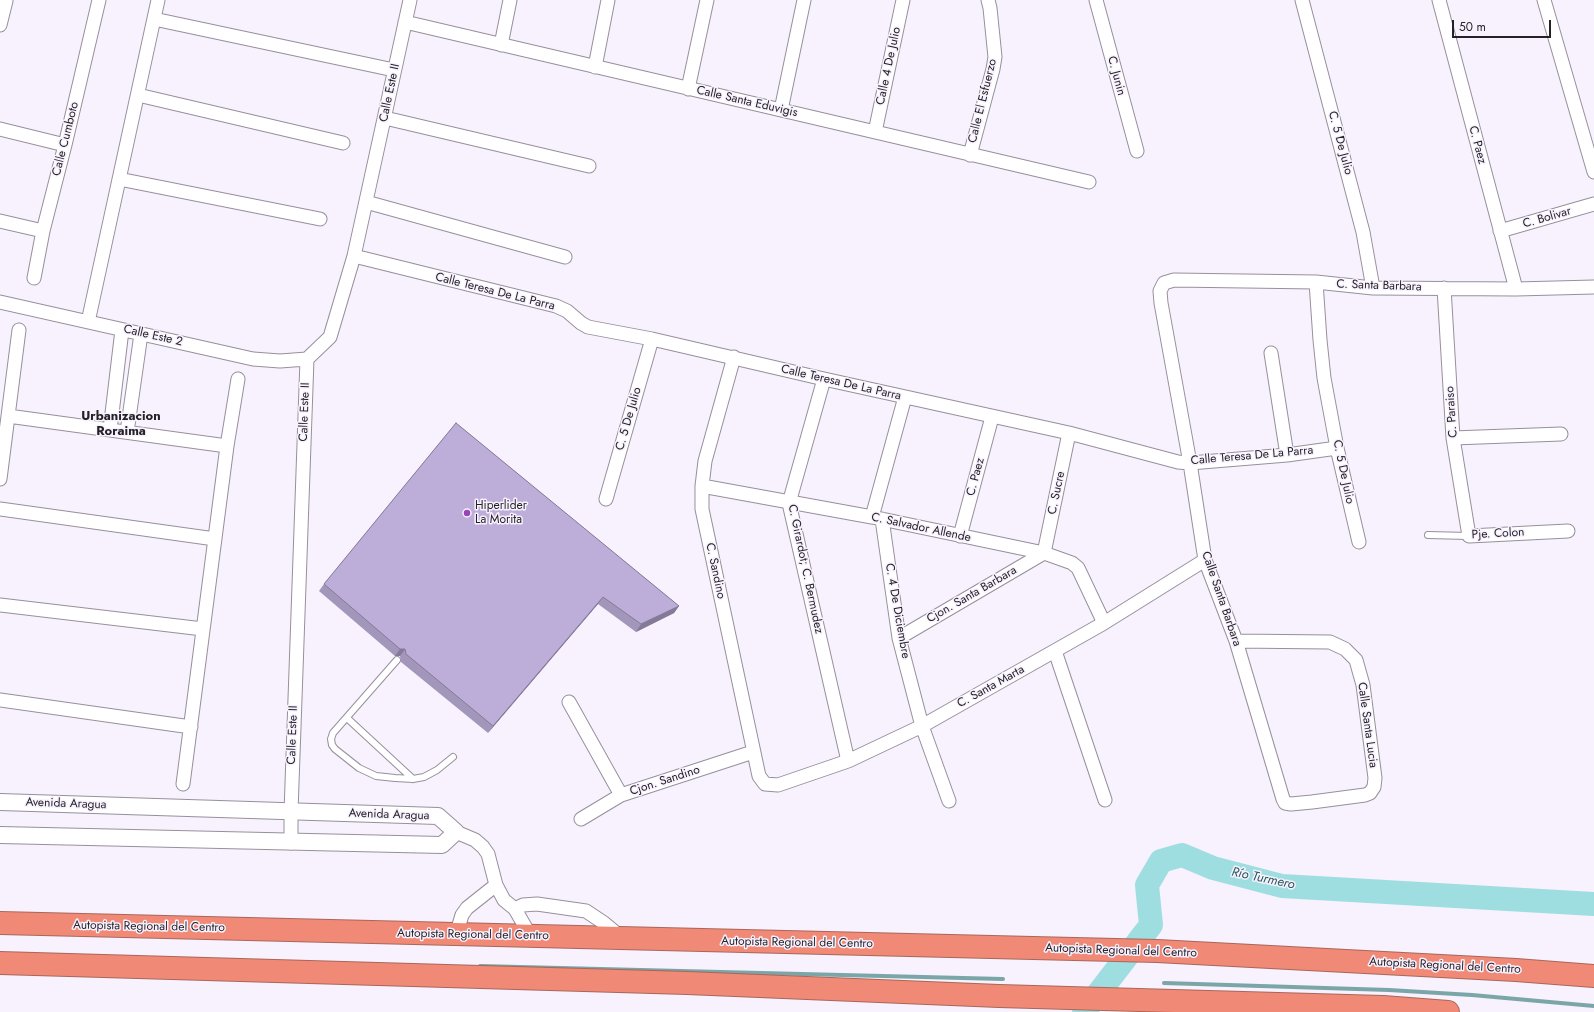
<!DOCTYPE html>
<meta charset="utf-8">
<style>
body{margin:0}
#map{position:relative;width:1594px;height:1012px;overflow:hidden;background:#f8f1fe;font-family:Jost,sans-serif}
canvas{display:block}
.scale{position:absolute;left:1452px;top:20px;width:99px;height:18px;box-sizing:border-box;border:2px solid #252227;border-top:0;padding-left:5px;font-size:12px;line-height:14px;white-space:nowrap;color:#252227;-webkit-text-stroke:3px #f8f1fe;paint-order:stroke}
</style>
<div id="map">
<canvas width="1594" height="1012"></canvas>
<div class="scale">50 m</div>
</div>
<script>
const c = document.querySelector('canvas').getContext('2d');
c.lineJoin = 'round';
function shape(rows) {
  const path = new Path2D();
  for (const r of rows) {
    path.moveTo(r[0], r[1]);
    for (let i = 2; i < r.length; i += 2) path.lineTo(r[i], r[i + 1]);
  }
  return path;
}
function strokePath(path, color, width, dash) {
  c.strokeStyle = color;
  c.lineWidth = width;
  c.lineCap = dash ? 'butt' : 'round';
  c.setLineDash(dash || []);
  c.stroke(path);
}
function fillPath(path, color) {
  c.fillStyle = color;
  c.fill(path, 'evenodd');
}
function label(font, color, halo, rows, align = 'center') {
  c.font = font + ' Jost,sans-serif';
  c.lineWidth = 3;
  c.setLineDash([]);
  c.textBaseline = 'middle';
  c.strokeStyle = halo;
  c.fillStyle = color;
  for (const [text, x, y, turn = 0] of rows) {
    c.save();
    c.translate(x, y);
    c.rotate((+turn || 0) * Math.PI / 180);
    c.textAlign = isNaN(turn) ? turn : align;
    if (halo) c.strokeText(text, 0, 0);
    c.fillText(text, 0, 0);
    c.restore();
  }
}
const stream = shape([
 [480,966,1003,979],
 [1164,983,1389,990,1472,995,1594,1006]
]);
const river = shape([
 [1084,1012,1151,925,1147,885,1161,861,1182,855,1213,868,1282,886,1594,904]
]);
const service = shape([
 [1428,535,1469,536],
 [397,660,333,733,331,739,332,745,335,749,359,768,376,776,395,778,413,779,424,777,437,770,453,757],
 [347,718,413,779]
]);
const minor = shape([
 [1096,0,1137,151],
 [1302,0,1363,232,1373,288],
 [1439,0,1516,289],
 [1544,0,1594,172],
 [154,19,394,70],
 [405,22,1089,182],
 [0,25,6,1],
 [501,45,510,0],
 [595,67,608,0],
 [688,89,707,0],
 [138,95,343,143],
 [781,110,804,0],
 [385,118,589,166],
 [0,129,65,145],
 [875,132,903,0],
 [970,155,993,69,995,57,990,8,988,0],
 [119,179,320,219],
 [366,202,565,257],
 [0,221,43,231],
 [1500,231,1594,204],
 [354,256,556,306,567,311,581,323,588,327,652,339,824,379,1069,433,1178,462,1190,463,1287,455,1337,448],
 [34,278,43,231,65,145,99,0],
 [1316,282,1320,340,1324,378,1337,448,1359,542],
 [1444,288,1453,438,1469,536,1568,531],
 [0,302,253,359,280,361,307,359],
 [88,322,158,0],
 [1271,353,1287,455],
 [734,357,705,461,702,486,702,509,759,776,765,784,778,785,848,761,922,726,1104,623,1205,560],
 [824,379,789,503,848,761],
 [8,416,227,446],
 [110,430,122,330],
 [127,432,141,334],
 [1453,438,1561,434],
 [0,479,19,330],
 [702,486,872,517,1044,553,1072,563,1078,568,1104,623],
 [606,499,652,339],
 [0,509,215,539],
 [872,517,905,397],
 [882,519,899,638,922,726,949,801],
 [960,536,992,417],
 [1044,553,1069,433],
 [0,605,203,629],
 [899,638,1044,553],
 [1236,641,1330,642,1345,649,1356,660,1363,685,1375,778,1374,787,1370,793,1365,795,1312,802,1291,804,1285,803,1283,799,1236,641,1205,560,1190,463,1161,303,1160,291,1164,283,1174,280,1316,282,1373,288,1516,289,1594,287],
 [1055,651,1105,800],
 [0,700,191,727],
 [569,702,621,795],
 [183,784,227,446,238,379],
 [581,819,621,795,753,752],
 [456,832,475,840,483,847,488,854,496,885,504,900,515,909,523,905,537,904,586,911,604,923,622,938],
 [291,843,291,812,307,359,330,337,354,256,410,0],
 [515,909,531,937],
 [456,935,462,915,467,908,496,885]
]);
const tertiary = shape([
 [0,802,438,816,456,832,442,845,0,835]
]);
const motorway = shape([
 [0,923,1157,951,1516,970,1594,976],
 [0,963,687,983,999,996,1383,1007,1448,1012]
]);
const wall = shape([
 [456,423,679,606,674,613,636,632,598,604,488,733,401,662,400,656,395,656,319,591,324,584]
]);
const shadedWall = shape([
 [603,597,598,604,488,733,493,726],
 [679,606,674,613,636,632,641,624],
 [400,649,405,649,400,656,395,656]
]);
const building = shape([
 [456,423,679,606,641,624,603,597,493,726,406,654,405,649,400,649,324,584,456,423]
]);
const markers = [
 [467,513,4,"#9846b5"]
];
const streetNames = [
 ["Calle 4 De Julio",889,66,-78],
 ["C. Junin",1116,76,75],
 ["Calle Este II",390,93,-78],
 ["Calle El Esfuerzo",983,101,-76],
 ["Calle Santa Eduvigis",747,102,13],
 ["Calle Cumboto",66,139,-76],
 ["C. 5 De Julio",1340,143,75],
 ["C. Paez",1477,145,75],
 ["C. Bolivar",1547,218,-16],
 ["C. Santa Barbara",1379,286,2],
 ["Calle Teresa De La Parra",495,292,14],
 ["Calle Este 2",153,336,13],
 ["Calle Teresa De La Parra",841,383,13],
 ["Calle Este II",305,412,-88],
 ["C. Paraiso",1452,412,-94],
 ["C. 5 De Julio",629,419,-74],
 ["Calle Teresa De La Parra",1252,456,-5],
 ["C. 5 De Julio",1343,472,78],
 ["C. Paez",976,477,-75],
 ["C. Sucre",1057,493,-78],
 ["C. Salvador Allende",921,528,12],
 ["Pje. Colon",1498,534,-3],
 ["C. Girardot; C. Bermudez",805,569,78],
 ["C. Sandino",715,571,78],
 ["Cjon. Santa Barbara",972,595,-30],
 ["Calle Santa Barbara",1221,599,71],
 ["C. 4 De Diciembre",897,611,80],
 ["C. Santa Marta",991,687,-29],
 ["Calle Santa Lucia",1367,725,82],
 ["Calle Este II",293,735,-88],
 ["Cjon. Sandino",665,781,-18],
 ["Avenida Aragua",66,804,2],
 ["Avenida Aragua",389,815,2],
 ["Autopista Regional del Centro",149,927,1],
 ["Autopista Regional del Centro",473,935,1],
 ["Autopista Regional del Centro",797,943,1],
 ["Autopista Regional del Centro",1121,951,2],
 ["Autopista Regional del Centro",1445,966,3]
];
const poiNames = [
 ["Hiperlider",475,506],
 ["La Morita",475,520]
];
const neighbourhoodNames = [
 ["Urbanizacion",121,417],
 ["Roraima",121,432]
];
const waterNames = [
 ["Río Turmero",1263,879,12]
];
strokePath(stream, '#7aa6a8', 4);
strokePath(river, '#9fdee0', 24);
strokePath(service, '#97909c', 8);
strokePath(minor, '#97909c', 15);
strokePath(tertiary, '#97909c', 18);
strokePath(motorway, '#a9665a', 24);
strokePath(service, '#fff', 6);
strokePath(minor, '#fff', 13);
strokePath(tertiary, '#fff', 16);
strokePath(motorway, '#f08a76', 22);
fillPath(wall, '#a396bb');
fillPath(shadedWall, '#847a98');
fillPath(building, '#bdaed9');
strokePath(building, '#847a98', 1);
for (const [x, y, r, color] of markers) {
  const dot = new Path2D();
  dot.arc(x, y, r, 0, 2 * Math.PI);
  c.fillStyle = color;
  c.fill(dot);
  strokePath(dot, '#f8f1fe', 1.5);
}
label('12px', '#252227', '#f8f1fe', streetNames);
label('12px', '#252227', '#f8f1fe', poiNames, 'left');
label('bold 13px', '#252227', '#f8f1fe', neighbourhoodNames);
label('italic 13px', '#23585a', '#f8f1fe', waterNames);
</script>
